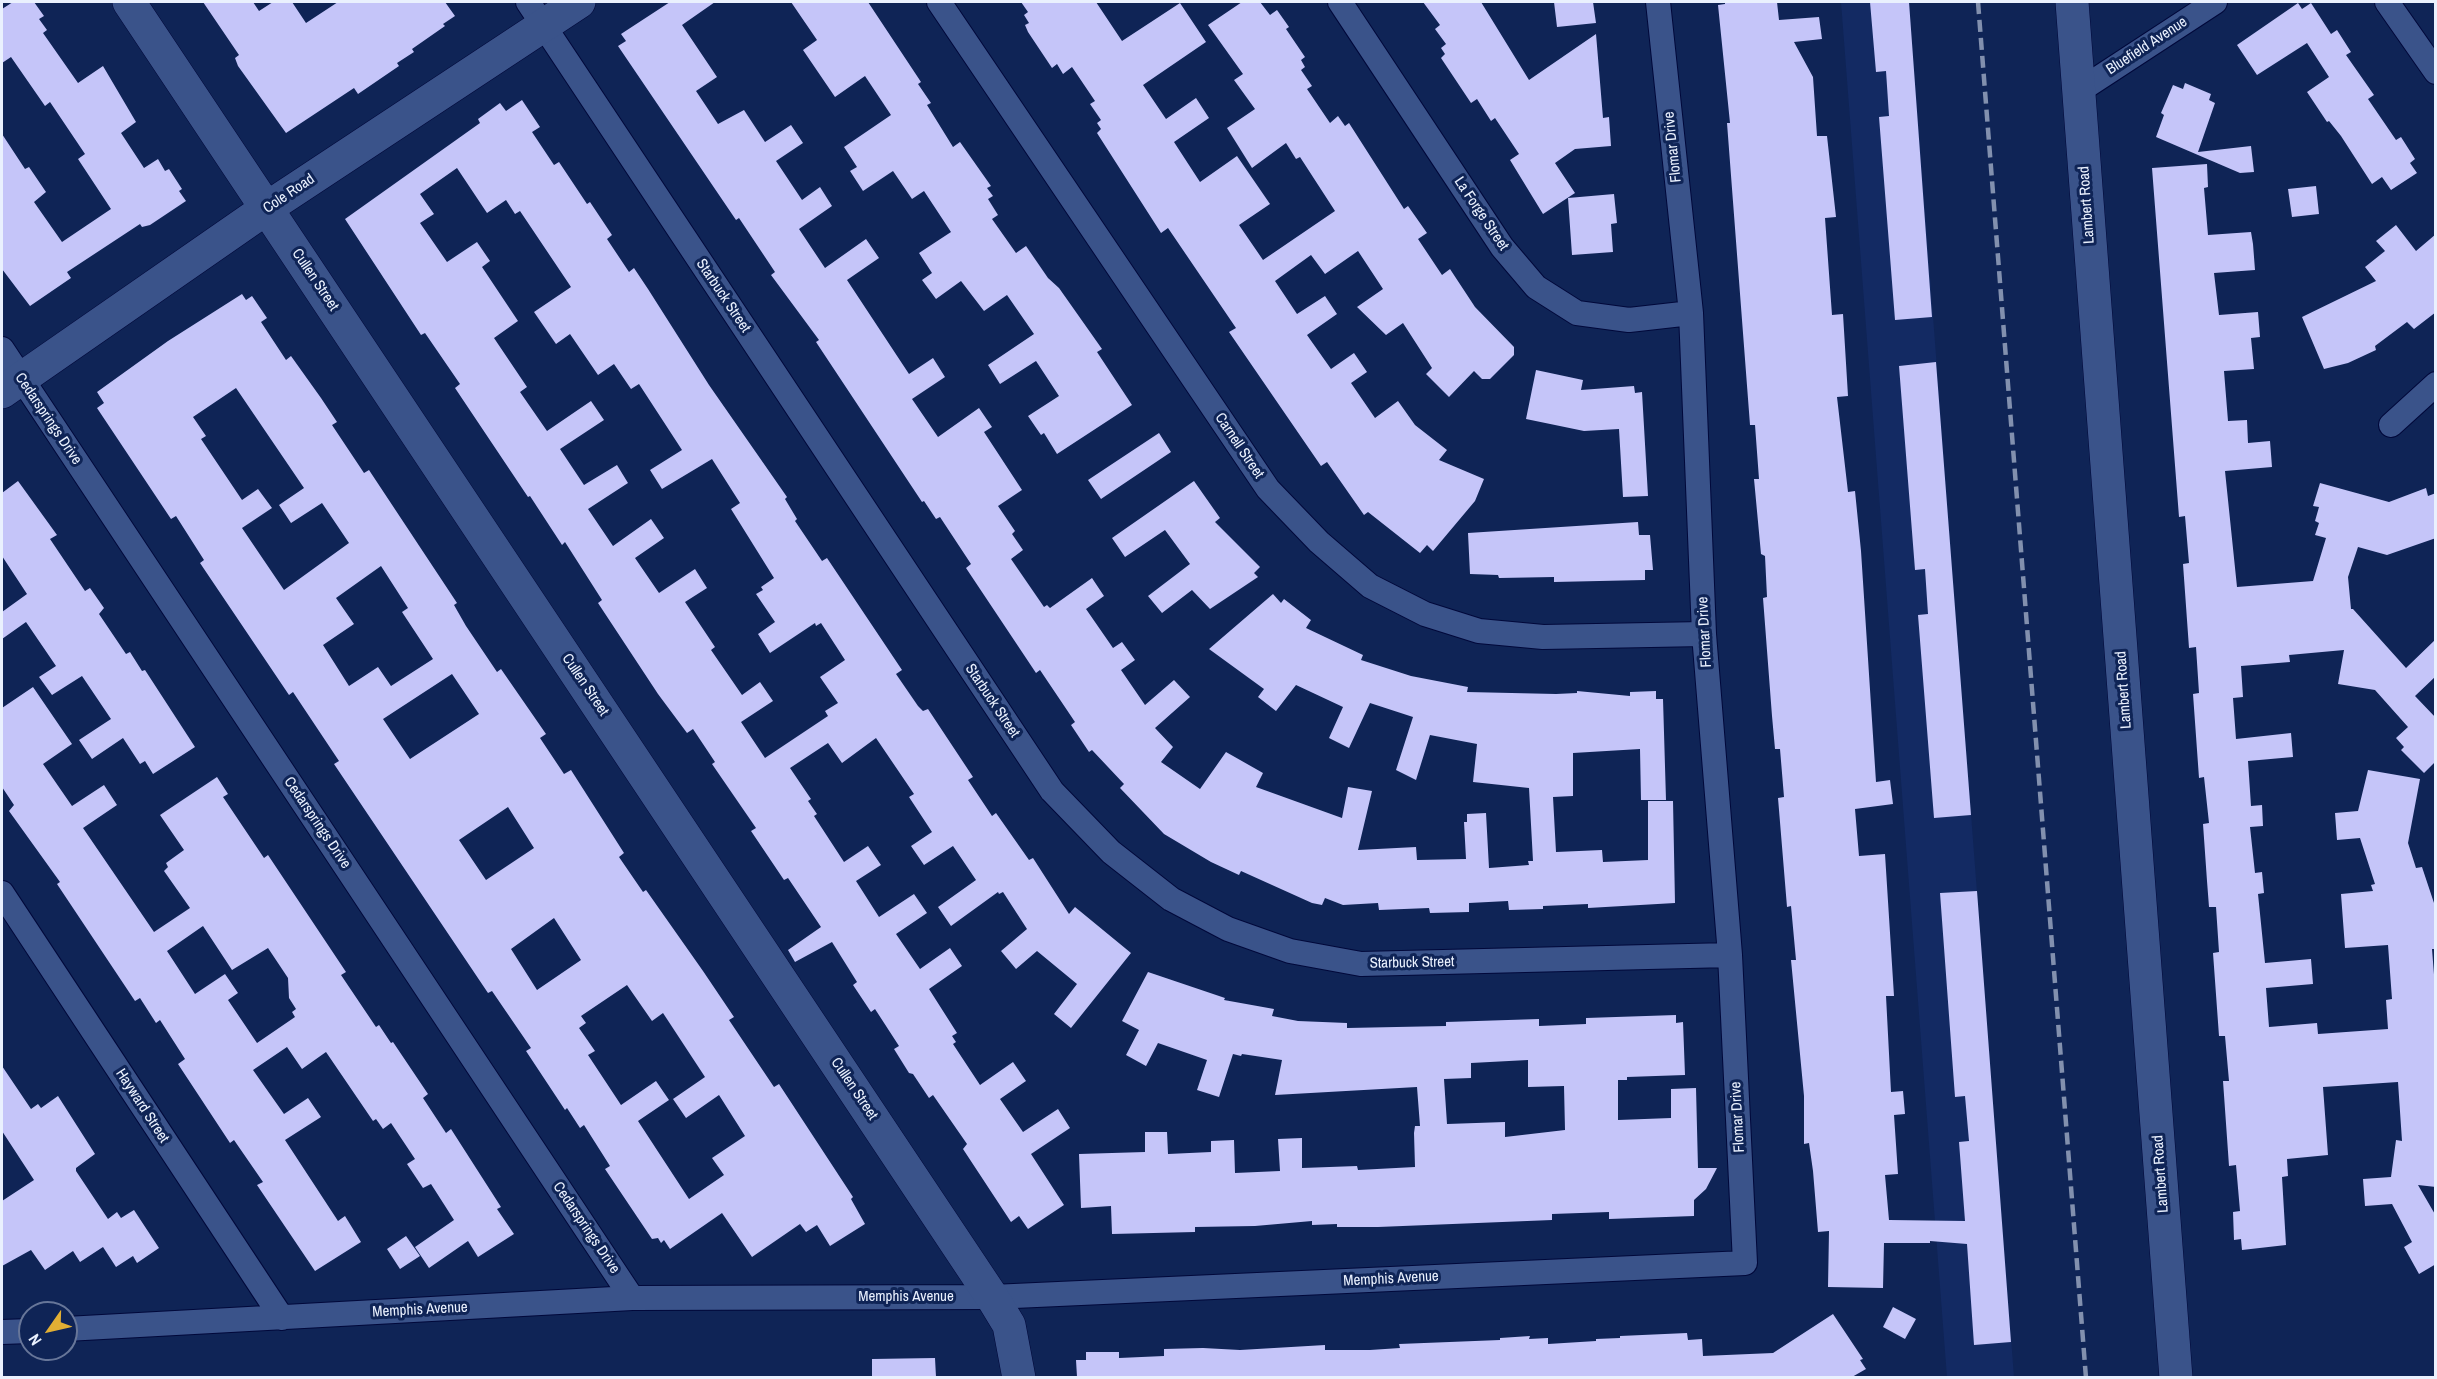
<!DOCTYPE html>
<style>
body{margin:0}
#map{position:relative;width:2437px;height:1379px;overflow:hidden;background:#0f2456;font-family:"Archivo Narrow",sans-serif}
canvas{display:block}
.frame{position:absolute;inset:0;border:3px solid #eaf1fe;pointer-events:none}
.north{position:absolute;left:18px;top:1301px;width:60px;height:60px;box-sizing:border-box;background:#0f2456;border:2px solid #677699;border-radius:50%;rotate:236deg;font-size:16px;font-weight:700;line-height:24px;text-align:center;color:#eaf1fe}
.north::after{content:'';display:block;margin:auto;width:21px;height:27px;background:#e2af34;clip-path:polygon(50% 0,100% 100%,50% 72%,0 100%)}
</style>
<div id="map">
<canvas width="2437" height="1379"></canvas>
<div class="frame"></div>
<div class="north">N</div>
</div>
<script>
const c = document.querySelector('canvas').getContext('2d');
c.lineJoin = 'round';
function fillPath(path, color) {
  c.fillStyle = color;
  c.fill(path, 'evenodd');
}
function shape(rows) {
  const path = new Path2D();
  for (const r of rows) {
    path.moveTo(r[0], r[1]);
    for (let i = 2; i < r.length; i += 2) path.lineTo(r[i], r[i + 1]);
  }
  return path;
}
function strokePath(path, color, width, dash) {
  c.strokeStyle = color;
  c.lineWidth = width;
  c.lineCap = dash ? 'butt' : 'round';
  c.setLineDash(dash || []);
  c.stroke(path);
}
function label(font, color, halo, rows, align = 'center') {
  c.font = font + ' "Archivo Narrow",sans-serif';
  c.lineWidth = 6;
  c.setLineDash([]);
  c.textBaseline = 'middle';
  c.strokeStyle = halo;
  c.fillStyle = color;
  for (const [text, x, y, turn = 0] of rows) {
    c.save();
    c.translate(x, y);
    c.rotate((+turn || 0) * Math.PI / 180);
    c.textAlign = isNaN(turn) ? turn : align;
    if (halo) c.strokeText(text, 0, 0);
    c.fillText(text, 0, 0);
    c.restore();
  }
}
const built = shape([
 [1841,2,1909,2,2014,1377,1947,1377]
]);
const building = shape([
 [13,2,34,2,44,16,39,19,47,30,43,33,78,83,103,66,136,122,121,133,144,168,158,159,165,171,169,169,182,189,179,191,186,201,150,225,142,227,140,224,67,272,71,278,30,306,2,269,2,134,25,169,29,167,46,192,34,202,62,242,111,209,78,159,85,154,50,102,45,106,11,57,2,63,2,9],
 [203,2,253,2,259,11,273,2,292,2,306,23,338,2,445,2,455,16,443,24,445,26,412,49,414,52,397,63,399,66,358,94,354,88,286,133,238,66,235,58,239,55],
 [670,2,715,2,682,25,717,77,696,91,718,124,744,110,765,142,791,125,803,143,776,161,802,200,820,187,832,206,799,229,825,268,866,239,879,258,847,280,909,374,933,358,945,377,912,399,938,437,979,408,992,427,984,432,1022,490,998,506,1015,531,1012,534,1023,550,1011,559,1044,607,1047,605,1050,608,1092,578,1104,596,1086,609,1113,648,1122,642,1135,660,1121,670,1145,705,1174,680,1190,697,1155,728,1173,747,1161,762,1200,789,1226,752,1263,773,1256,787,1342,818,1348,787,1372,791,1358,850,1416,847,1417,860,1466,859,1464,822,1467,822,1467,814,1486,813,1489,868,1529,865,1528,861,1533,861,1529,788,1473,782,1477,744,1430,735,1416,780,1396,770,1413,717,1370,703,1349,748,1329,738,1343,707,1296,685,1276,711,1258,697,1264,689,1209,649,1273,594,1281,603,1284,599,1311,620,1306,628,1363,655,1361,660,1411,676,1468,687,1467,692,1556,694,1577,693,1577,691,1630,696,1630,692,1656,691,1656,699,1663,699,1666,800,1641,800,1640,749,1573,753,1573,796,1553,797,1556,852,1602,850,1603,862,1648,860,1648,801,1673,801,1675,903,1588,908,1588,904,1543,906,1543,909,1509,910,1508,901,1469,903,1469,912,1430,913,1429,908,1379,910,1378,903,1343,905,1325,898,1322,905,1312,903,1241,871,1239,875,1211,862,1164,834,1120,788,1124,784,1092,750,1089,752,1071,725,1075,722,1040,670,1036,673,966,568,971,564,940,517,936,519,924,501,922,502,816,342,819,340,771,275,775,272,739,218,736,220,618,46,626,41,621,34],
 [791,2,868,2,921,82,918,84,931,103,927,105,953,147,960,142,991,186,987,188,993,196,988,199,998,215,992,219,1016,253,1026,246,1048,278,1059,288,1102,349,1097,352,1132,405,1057,454,1044,433,1041,435,1028,416,1059,396,1036,361,1000,384,988,365,1034,334,1007,295,984,311,961,281,936,299,922,280,932,273,919,253,951,232,924,191,912,199,893,171,863,191,850,171,857,167,844,147,891,115,865,76,835,97,803,50,817,40],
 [1021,2,1096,2,1122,41,1180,3,1206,42,1143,85,1166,119,1196,98,1209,118,1174,142,1200,182,1237,156,1270,204,1239,225,1263,260,1335,211,1300,157,1296,159,1286,143,1252,168,1227,128,1255,109,1234,80,1243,74,1208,25,1242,2,1260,2,1270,15,1277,10,1289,27,1286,29,1305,57,1301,60,1305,67,1301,70,1312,86,1307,89,1330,123,1338,116,1345,126,1349,123,1404,209,1408,206,1427,233,1418,239,1442,275,1450,269,1475,307,1514,347,1514,355,1490,379,1482,379,1474,371,1449,397,1426,374,1432,368,1403,323,1386,335,1357,307,1383,289,1358,251,1325,274,1311,255,1275,281,1297,314,1325,296,1337,314,1307,335,1331,369,1354,353,1367,372,1351,383,1375,418,1398,401,1415,425,1447,450,1439,460,1484,479,1475,501,1433,551,1427,545,1420,553,1368,512,1364,515,1327,462,1321,466,1229,332,1236,328,1168,228,1161,233,1097,133,1101,129,1097,123,1101,120,1090,104,1095,101,1072,67,1063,74,1057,64,1052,68,1028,32,1025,25,1029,23,1024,15,1028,12],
 [1423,2,1481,2,1529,80,1596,34,1603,118,1609,117,1611,146,1575,149,1555,163,1575,193,1543,214,1510,160,1519,154,1495,118,1491,121,1477,99,1471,103,1441,58,1445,54,1441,48,1446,44,1435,29,1440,25],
 [1554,2,1593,2,1596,23,1557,27],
 [1725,2,1777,2,1779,20,1819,17,1822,39,1794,42,1813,77,1817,136,1827,136,1836,217,1825,218,1832,315,1843,314,1848,396,1837,397,1848,492,1855,491,1861,551,1876,782,1890,780,1893,804,1855,809,1859,856,1885,854,1894,996,1886,996,1891,1092,1903,1091,1905,1114,1894,1115,1898,1174,1885,1175,1889,1220,1965,1221,1959,1142,1969,1141,1965,1096,1955,1097,1940,893,1977,891,2011,1342,1974,1345,1967,1244,1930,1241,1930,1243,1884,1243,1883,1288,1828,1287,1829,1231,1818,1232,1813,1171,1809,1143,1804,1144,1804,1096,1791,960,1796,960,1791,906,1787,907,1778,798,1784,797,1780,749,1775,749,1772,716,1763,598,1767,597,1765,556,1761,554,1754,479,1759,479,1755,425,1750,425,1727,123,1730,123,1718,5,1725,4],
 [1870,2,1909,2,1932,317,1895,320,1879,117,1889,116,1886,71,1876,72],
 [2298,3,2302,9,2311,3,2331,34,2337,30,2351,52,2346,55,2374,95,2368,99,2396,140,2401,137,2415,159,2410,163,2417,173,2391,190,2382,177,2372,184,2341,136,2329,121,2327,122,2307,92,2329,77,2307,43,2257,75,2237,45],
 [2185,83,2211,94,2209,100,2215,103,2198,152,2251,146,2254,172,2240,173,2156,137,2164,115,2161,113,2173,85,2183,89],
 [522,100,540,127,532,132,554,165,559,162,587,204,590,202,612,235,607,239,629,272,634,268,648,289,709,385,787,497,785,499,797,519,795,521,822,561,827,558,902,670,896,674,918,706,923,711,928,709,973,777,968,780,992,816,996,813,1029,860,1033,858,1069,914,1075,907,1131,953,1071,1028,1054,1014,1077,984,1037,951,1016,969,1001,951,1027,929,1003,892,999,894,998,892,951,926,938,907,976,880,953,846,924,865,911,846,932,832,909,797,914,794,876,738,842,763,828,743,790,768,811,799,808,801,817,814,814,816,844,862,868,846,881,865,856,881,879,917,914,894,927,913,896,934,920,969,950,948,962,966,929,989,957,1033,952,1036,956,1042,953,1044,980,1085,1013,1062,1026,1081,1000,1099,1023,1132,1058,1109,1070,1128,1031,1154,1064,1205,1028,1229,1019,1216,1011,1222,963,1149,967,1144,933,1095,929,1098,913,1074,909,1073,894,1049,899,1046,875,1009,871,1012,853,985,857,982,832,942,795,962,788,950,821,927,788,878,784,880,751,831,756,828,712,764,715,762,693,729,687,733,658,694,598,603,602,600,565,542,562,545,530,496,528,497,455,388,460,384,425,333,421,335,345,219,480,123,478,119,500,103,506,111],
 [457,168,487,213,506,200,515,214,520,211,571,287,534,312,556,344,570,334,598,375,614,364,631,389,639,384,682,450,650,470,662,489,712,459,740,503,731,509,774,578,761,587,763,590,756,594,775,622,758,634,770,653,815,623,816,626,821,623,845,660,820,677,838,703,825,711,828,716,765,758,741,722,773,701,760,682,742,695,711,650,715,647,685,602,707,588,695,569,659,593,635,558,664,538,651,519,613,546,588,509,628,483,617,465,584,485,560,449,604,420,591,401,547,431,520,392,527,387,494,338,518,321,482,267,490,261,477,242,447,262,420,223,434,214,420,194],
 [2207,164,2208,187,2204,188,2208,235,2251,232,2253,244,2255,270,2214,273,2219,315,2258,312,2260,337,2251,338,2254,369,2224,371,2228,421,2247,420,2248,443,2270,441,2272,467,2225,471,2237,587,2313,581,2326,538,2315,535,2319,523,2315,521,2319,507,2313,506,2320,483,2389,502,2426,488,2428,496,2436,493,2436,538,2387,555,2358,547,2348,577,2351,609,2353,609,2406,668,2436,639,2436,676,2415,696,2436,718,2436,761,2424,773,2401,750,2404,747,2396,738,2408,727,2375,690,2338,684,2344,650,2289,655,2290,662,2241,666,2243,697,2233,698,2236,739,2291,733,2293,757,2248,761,2251,806,2262,805,2263,826,2250,827,2255,873,2262,872,2264,893,2258,894,2265,963,2311,959,2313,984,2266,988,2269,1027,2317,1023,2318,1034,2388,1029,2386,1000,2392,999,2388,945,2345,948,2341,894,2373,891,2371,885,2375,884,2360,838,2337,840,2335,813,2358,811,2368,770,2420,779,2408,843,2416,868,2422,867,2436,909,2436,949,2432,949,2436,1000,2436,1187,2418,1185,2436,1216,2436,1264,2419,1274,2404,1247,2412,1242,2392,1204,2365,1206,2363,1179,2391,1177,2396,1140,2402,1141,2398,1082,2323,1087,2328,1155,2287,1159,2288,1176,2282,1177,2286,1245,2242,1250,2241,1239,2234,1240,2233,1212,2240,1211,2236,1165,2229,1166,2223,1081,2229,1081,2225,1036,2219,1036,2213,953,2219,952,2216,907,2209,907,2207,881,2203,824,2209,823,2204,777,2199,778,2193,694,2199,693,2196,647,2189,648,2183,564,2189,563,2185,516,2179,517,2152,168],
 [2316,186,2319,214,2292,217,2288,189],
 [1614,194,1617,223,1611,224,1613,252,1572,255,1568,198],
 [2396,225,2416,251,2436,234,2436,312,2414,329,2407,322,2375,346,2376,350,2348,363,2324,369,2302,317,2376,281,2365,267,2385,251,2376,241],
 [242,294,246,300,252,296,267,318,261,322,286,360,291,356,321,398,337,422,332,425,364,473,369,470,457,603,454,605,466,626,497,672,501,669,546,734,540,738,564,774,571,770,624,853,619,857,643,892,646,890,703,971,734,1017,729,1020,774,1087,779,1084,853,1197,851,1199,865,1224,830,1246,817,1225,806,1232,800,1224,752,1257,722,1213,670,1249,664,1240,661,1243,658,1238,652,1239,605,1169,610,1166,584,1125,580,1128,567,1108,565,1110,526,1051,531,1048,492,991,488,993,334,764,339,761,293,692,289,695,200,563,204,560,176,516,171,519,97,408,104,403,97,392,168,341],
 [236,388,304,488,279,505,291,523,322,503,349,543,284,590,242,528,272,508,258,489,242,500,201,439,206,436,193,417],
 [381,566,408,608,402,612,433,659,391,686,378,667,349,686,323,645,354,624,336,598],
 [452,674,479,714,410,759,383,719],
 [508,807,534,848,486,880,459,840],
 [554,918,581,960,537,990,511,949],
 [627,985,652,1021,663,1013,705,1077,673,1099,686,1118,719,1095,745,1136,712,1158,724,1175,689,1199,638,1121,669,1100,656,1081,621,1105,588,1055,595,1051,579,1028,586,1023,581,1016],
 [1936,362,1971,815,1934,818,1918,615,1928,614,1925,569,1915,570,1899,366],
 [1536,370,1583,380,1581,390,1634,386,1635,393,1642,392,1648,496,1623,497,1619,429,1584,431,1526,419],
 [1159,433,1171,452,1101,499,1088,480],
 [18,481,57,535,50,539,85,591,90,588,104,608,99,614,126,654,130,652,142,671,145,670,195,747,153,774,145,761,140,764,123,738,92,759,79,740,111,719,82,676,52,695,39,677,56,666,26,622,2,639,2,612,27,594,2,556,2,493],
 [1194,481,1220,518,1215,522,1260,567,1254,573,1258,577,1210,609,1192,590,1162,613,1148,596,1190,564,1165,530,1125,557,1112,538],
 [1638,522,1639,535,1650,535,1653,570,1645,570,1645,580,1554,582,1554,577,1499,578,1498,575,1470,574,1468,533],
 [33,687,72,744,43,764,72,806,104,785,117,805,83,828,154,932,190,908,164,871,168,867,166,863,184,850,160,815,217,777,228,794,223,797,264,858,268,855,346,972,341,975,376,1027,379,1025,391,1043,393,1042,428,1094,423,1098,446,1133,451,1129,501,1207,497,1209,514,1234,478,1257,468,1241,429,1268,415,1247,454,1220,431,1184,423,1188,407,1164,415,1159,391,1123,383,1129,376,1119,373,1121,326,1052,302,1069,287,1047,253,1070,284,1114,308,1098,321,1117,285,1140,338,1221,345,1216,361,1242,315,1271,257,1185,263,1182,234,1140,230,1143,178,1064,185,1059,160,1020,156,1023,140,998,135,1001,57,884,60,882,9,811,14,805,2,787,2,708],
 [203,926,232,970,268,948,288,978,289,998,296,1009,292,1012,295,1017,257,1043,228,1000,238,993,225,974,195,994,167,951],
 [1148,972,1225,998,1224,1000,1274,1009,1272,1016,1298,1021,1347,1023,1347,1028,1446,1026,1446,1022,1539,1019,1539,1026,1586,1024,1586,1018,1676,1015,1676,1023,1683,1022,1685,1075,1627,1077,1627,1080,1618,1080,1618,1120,1671,1118,1671,1089,1696,1088,1698,1168,1717,1168,1706,1189,1694,1200,1694,1216,1609,1219,1609,1212,1552,1214,1552,1220,1378,1227,1337,1227,1337,1224,1312,1225,1312,1221,1255,1226,1195,1227,1195,1232,1112,1234,1111,1206,1081,1208,1079,1154,1145,1152,1145,1132,1167,1132,1168,1154,1211,1152,1211,1141,1234,1140,1235,1173,1280,1171,1278,1139,1302,1138,1302,1168,1357,1166,1358,1170,1415,1167,1414,1133,1415,1126,1420,1126,1417,1087,1275,1095,1282,1060,1242,1054,1241,1056,1233,1054,1219,1097,1197,1090,1207,1060,1158,1043,1146,1066,1126,1055,1139,1030,1122,1021],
 [1528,1060,1528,1087,1564,1086,1565,1130,1505,1137,1505,1122,1447,1124,1444,1079,1471,1078,1471,1063],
 [2,1066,31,1109,38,1104,41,1108,58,1096,95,1154,76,1168,76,1171,108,1219,117,1212,121,1218,134,1210,159,1248,137,1263,133,1256,116,1267,103,1247,80,1262,73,1251,45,1270,31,1250,2,1266,2,1201,34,1180,2,1131],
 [406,1236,420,1256,400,1269,387,1249],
 [1893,1307,1916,1319,1905,1339,1883,1327],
 [1833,1314,1863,1359,1860,1360,1866,1369,1852,1377,1077,1377,1076,1360,1086,1360,1086,1352,1119,1352,1119,1358,1164,1356,1164,1349,1203,1348,1240,1350,1325,1345,1325,1350,1370,1350,1400,1348,1399,1344,1500,1340,1500,1338,1530,1336,1529,1339,1548,1338,1548,1344,1596,1341,1596,1339,1620,1338,1620,1336,1687,1333,1688,1340,1702,1339,1703,1356,1773,1353],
 [935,1358,936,1377,872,1377,872,1359]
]);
const street = shape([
 [528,2,1052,791,1111,852,1171,899,1228,929,1290,951,1361,964,1730,955],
 [939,2,1268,489,1319,542,1370,586,1425,614,1479,631,1543,637,1704,634],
 [1340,2,1502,247,1536,287,1577,313,1629,320,1691,313],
 [2387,2,2436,72],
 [2079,91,2215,2],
 [2,349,632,1298],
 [2391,425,2436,384],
 [2,893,282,1318],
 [66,1329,632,1298,992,1297,1745,1263,1730,955,1704,634,1691,313,1658,2],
 [2,1332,30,1331]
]);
const secondary = shape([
 [129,2,992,1297,1009,1325,1019,1378],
 [2072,2,2176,1378],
 [2,392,267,208,579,2]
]);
const rail = shape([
 [1978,2,2086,1378]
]);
const streetNames = [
 ["Bluefield Avenue",2147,46,-33],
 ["Flomar Drive",1673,147,-96],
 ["Cole Road",289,194,-34],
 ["Lambert Road",2087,205,-94],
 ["La Forge Street",1481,214,56],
 ["Cullen Street",315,280,56],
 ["Starbuck Street",723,296,56],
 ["Cedarsprings Drive",48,419,56],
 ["Carnell Street",1239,446,56],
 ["Flomar Drive",1705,632,-93],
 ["Cullen Street",585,685,56],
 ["Lambert Road",2124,690,-94],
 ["Starbuck Street",992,701,56],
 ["Cedarsprings Drive",317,823,56],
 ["Starbuck Street",1412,963,-1],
 ["Cullen Street",854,1089,56],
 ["Hayward Street",142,1106,57],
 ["Flomar Drive",1738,1117,-93],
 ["Lambert Road",2161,1174,-94],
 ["Cedarsprings Drive",586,1228,56],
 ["Memphis Avenue",1391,1279,-3],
 ["Memphis Avenue",906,1297],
 ["Memphis Avenue",420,1310,-3]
];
fillPath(built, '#132a63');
fillPath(building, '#c5c5f9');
strokePath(street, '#01083a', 26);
strokePath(secondary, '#01083a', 34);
strokePath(street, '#3a538a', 24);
strokePath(secondary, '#3a538a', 33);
strokePath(rail, '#8290ae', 4.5, [12, 6]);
label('15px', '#eaf1fe', '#0f2456', streetNames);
</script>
